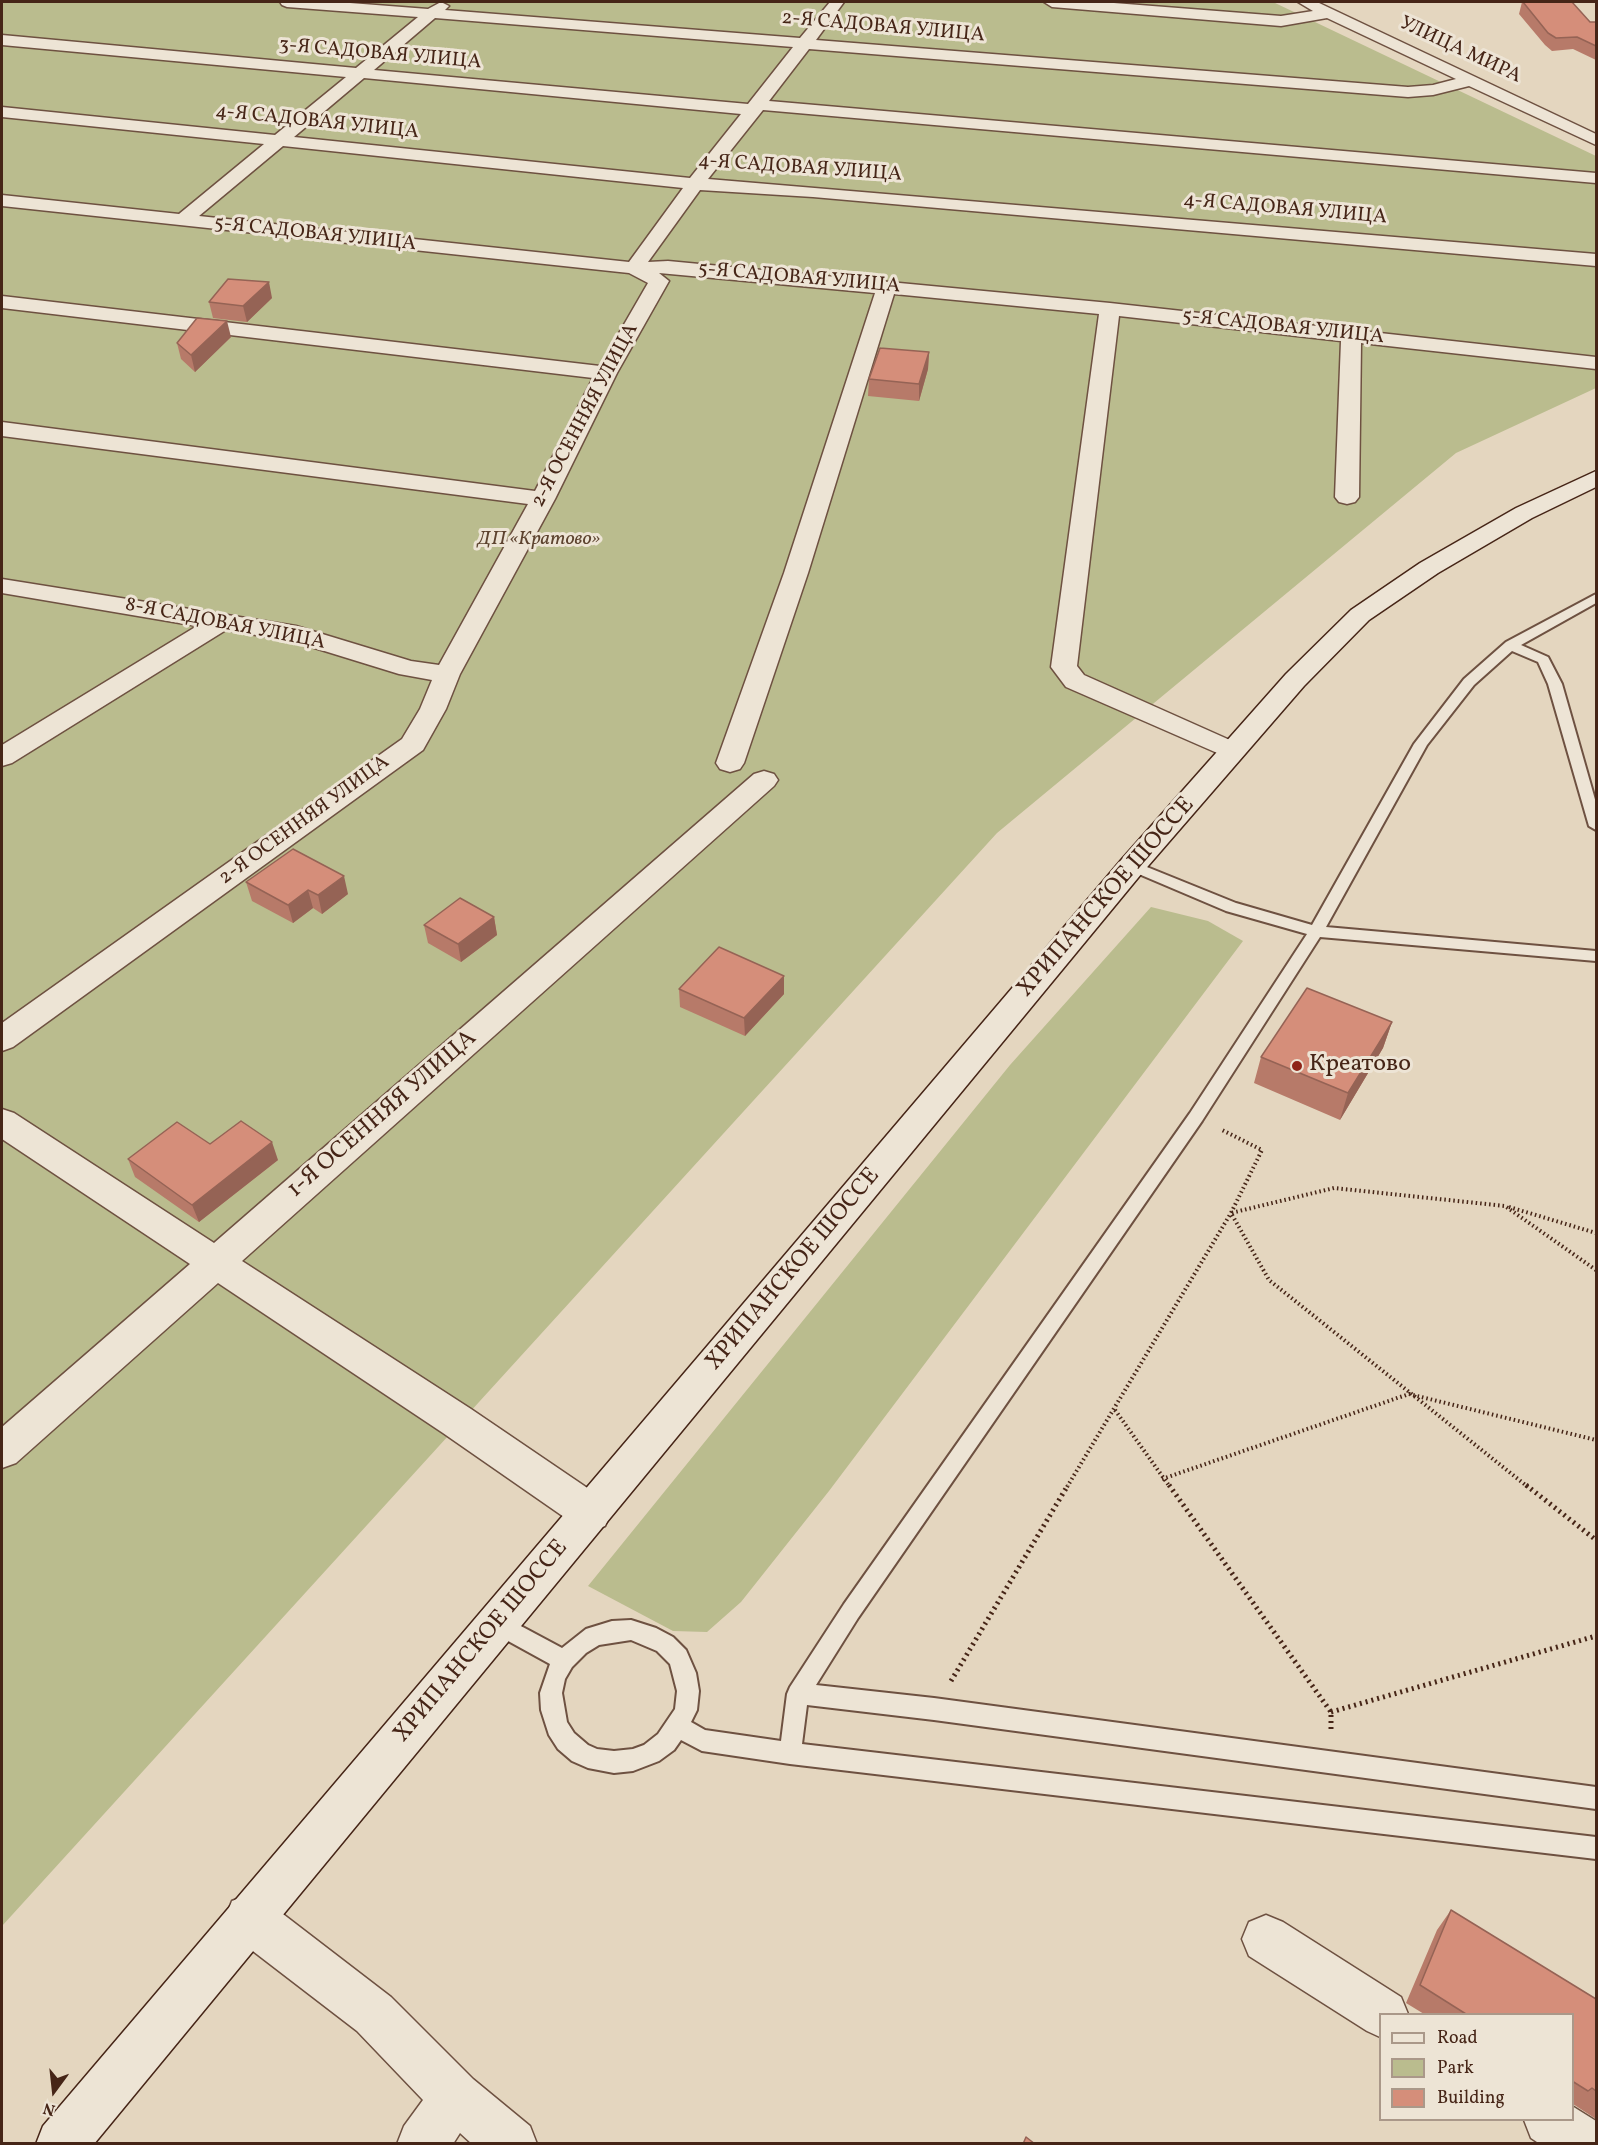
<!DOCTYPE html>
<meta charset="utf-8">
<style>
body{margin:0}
#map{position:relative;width:1598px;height:2145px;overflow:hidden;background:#e4d6bf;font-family:Vollkorn,serif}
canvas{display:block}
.frame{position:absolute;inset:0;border:3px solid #462517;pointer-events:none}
.legend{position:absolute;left:1379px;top:2013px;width:195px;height:108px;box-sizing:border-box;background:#ede4d5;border:2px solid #aa9889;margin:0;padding:8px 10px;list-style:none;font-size:18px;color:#462517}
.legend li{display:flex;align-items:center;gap:12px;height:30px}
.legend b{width:30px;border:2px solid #aa9889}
.north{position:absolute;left:24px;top:2061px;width:60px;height:60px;-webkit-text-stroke:4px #ede4d5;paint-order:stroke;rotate:195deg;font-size:16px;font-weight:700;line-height:24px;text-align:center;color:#462517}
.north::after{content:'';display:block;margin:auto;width:21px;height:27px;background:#462517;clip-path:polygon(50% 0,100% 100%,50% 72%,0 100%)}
</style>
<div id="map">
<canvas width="1598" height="2145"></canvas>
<div class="frame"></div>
<ul class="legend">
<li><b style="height:8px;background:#ede4d5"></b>Road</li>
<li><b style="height:16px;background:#babc8e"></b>Park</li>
<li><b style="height:16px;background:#d58e7a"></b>Building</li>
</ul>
<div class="north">N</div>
</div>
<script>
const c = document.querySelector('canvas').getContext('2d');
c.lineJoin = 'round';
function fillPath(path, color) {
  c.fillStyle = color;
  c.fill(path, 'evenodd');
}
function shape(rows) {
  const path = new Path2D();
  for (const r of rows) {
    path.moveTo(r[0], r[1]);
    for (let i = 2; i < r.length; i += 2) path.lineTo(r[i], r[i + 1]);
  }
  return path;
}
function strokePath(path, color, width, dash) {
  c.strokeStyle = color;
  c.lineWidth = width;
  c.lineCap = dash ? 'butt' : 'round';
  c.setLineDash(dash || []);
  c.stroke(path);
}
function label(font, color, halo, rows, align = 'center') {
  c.font = font + ' Vollkorn,serif';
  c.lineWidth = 6;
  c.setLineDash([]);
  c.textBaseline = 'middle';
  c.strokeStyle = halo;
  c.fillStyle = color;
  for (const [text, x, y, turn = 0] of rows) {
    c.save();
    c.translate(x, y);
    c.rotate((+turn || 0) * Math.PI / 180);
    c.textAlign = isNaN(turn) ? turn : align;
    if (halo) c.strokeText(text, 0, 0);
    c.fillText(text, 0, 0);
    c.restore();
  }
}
const green = shape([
 [2,2,1273,2,1596,156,1596,388,1456,453,997,833,2,1926],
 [1151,907,1208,921,1243,941,829,1491,741,1602,707,1632,673,1631,588,1586,1010,1065]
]);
const pathFar1 = shape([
 [1509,1207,1596,1233],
 [1115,1410,1170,1487],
 [1162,1479,1409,1394,1596,1440],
 [1067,1487,1231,1213,1262,1150,1220,1129],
 [1528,1487,1269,1280,1231,1213,1334,1188,1505,1206,1596,1270]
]);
const path = shape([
 [1169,1485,1331,1712,1331,1732],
 [1526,1485,1596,1540],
 [951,1681,1068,1485],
 [1331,1712,1596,1636]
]);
const lane = shape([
 [1596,594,1596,603,1521,645,1548,657,1562,684,1596,803,1596,830,1589,826,1548,684,1538,662,1512,651,1474,685,1427,745,1326,927,1596,951,1596,961,1320,937,1202,1121,858,1618,816,1685,934,1698,1596,1787,1596,1809,934,1720,807,1705,802,1744,1596,1837,1596,1859,790,1764,702,1751,681,1740,674,1750,659,1761,633,1771,614,1773,588,1768,572,1761,558,1749,549,1735,541,1710,540,1693,550,1664,490,1631,486,1624,490,1617,497,1614,504,1617,562,1648,586,1629,612,1621,631,1620,656,1628,673,1637,686,1650,696,1673,699,1691,697,1710,691,1722,705,1730,781,1741,787,1694,790,1687,844,1604,1190,1113,1307,934,1226,911,1127,869,1125,866,1127,863,1137,863,1236,903,1312,925,1414,744,1464,679,1506,642,1596,594],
 [631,1640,657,1651,670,1664,677,1691,675,1709,658,1734,644,1745,633,1749,614,1751,597,1749,588,1745,574,1733,567,1722,562,1693,565,1679,572,1667,586,1653,599,1645,631,1640]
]);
const street = shape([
 [280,2,337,2,428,9,441,2,449,6,445,10,800,38,830,2,844,2,816,40,1408,87,1433,85,1456,79,1327,18,1281,26,1052,7,1044,2,1101,2,1281,16,1313,11,1298,2,1317,2,1596,134,1596,145,1469,86,1433,95,1408,97,809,49,769,101,1596,173,1596,183,763,110,708,179,1596,254,1596,266,813,197,700,190,648,262,668,261,1110,303,1596,357,1596,369,1361,343,1359,497,1355,502,1347,504,1339,502,1335,497,1341,341,1119,316,1077,666,1084,675,1241,745,1245,751,1241,757,1231,759,1066,687,1051,667,1099,314,894,294,808,573,744,763,740,769,730,772,720,769,716,763,784,573,875,293,659,273,669,281,617,373,555,499,460,674,446,709,423,750,13,1047,2,1051,2,1023,402,739,420,709,432,680,399,674,292,641,226,630,12,763,2,766,2,745,197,626,2,593,2,579,296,626,411,661,439,665,528,504,2,436,2,422,535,491,593,378,2,308,2,296,600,366,648,283,629,273,2,206,2,195,179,214,264,144,2,117,2,107,275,135,346,77,2,45,2,35,356,68,418,17,287,7,282,5,280,2],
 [435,18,793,47,748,104,374,70,435,18],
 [364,78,741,114,690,178,294,137,364,78],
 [283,146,683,188,629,262,199,216,283,146],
 [764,771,774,774,778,780,774,786,242,1261,471,1409,605,1500,611,1513,605,1526,591,1531,577,1526,443,1433,218,1283,16,1463,2,1468,2,1427,190,1264,2,1139,2,1109,14,1113,214,1243,754,774,764,771],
 [249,1894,266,1901,391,1997,473,2079,530,2126,537,2144,472,2144,460,2133,453,2144,397,2144,404,2126,423,2100,357,2031,232,1935,225,1918,232,1901,249,1894],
 [1266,1915,1283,1922,1401,1997,1408,2014,1380,2014,1380,2037,1367,2031,1249,1956,1242,1939,1249,1922,1266,1915],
 [1572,2106,1596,2121,1596,2144,1540,2144,1531,2138,1524,2120,1572,2120,1572,2106]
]);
const secondary = shape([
 [1596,471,1596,487,1532,518,1438,573,1369,620,1304,686,1142,873,94,2144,36,2144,43,2126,1122,859,1286,674,1351,610,1420,563,1516,508,1596,471]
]);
const wall = shape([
 [1522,2,1590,22,1596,22,1596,60,1573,49,1552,51,1545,45,1519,14],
 [272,298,247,322,213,318,209,302],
 [231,337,195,372,181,359,177,343],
 [929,352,928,369,919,401,868,396,869,379],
 [246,882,348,894,322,914,313,908,293,923,252,901],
 [494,917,497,935,461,962,428,943,424,925],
 [679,989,784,994,745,1036,680,1007],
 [1392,1022,1383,1048,1340,1120,1254,1083,1261,1057],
 [210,1144,278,1160,199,1222,135,1177,128,1159],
 [1451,1910,1596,1999,1596,2119,1573,2104,1572,2105,1572,2014,1424,2014,1406,2003,1437,1930]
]);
const shadedWall = shape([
 [269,282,272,298,247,322,243,306],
 [227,321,231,337,195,372,191,355],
 [929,352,928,369,919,401,919,384],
 [344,876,348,894,322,914,318,895],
 [308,890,313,908,293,923,288,905],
 [494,917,497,935,461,962,458,944],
 [784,976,784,994,745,1036,744,1018],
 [1392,1022,1383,1048,1340,1120,1348,1093],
 [272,1142,278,1160,199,1222,192,1205]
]);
const building = shape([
 [1523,2,1572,2,1590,22,1596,22,1596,46,1577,37,1556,38,1548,33,1523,2],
 [228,279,269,282,243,306,209,302,228,279],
 [197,318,227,321,191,355,177,343,197,318],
 [880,348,929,352,919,384,869,379,880,348],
 [293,849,344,876,318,895,308,890,288,905,246,882,293,849],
 [460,898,494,917,458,944,424,925,460,898],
 [719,947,784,976,744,1018,679,989,719,947],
 [1307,988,1392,1022,1348,1093,1261,1057,1307,988],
 [241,1121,272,1142,192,1205,128,1159,177,1122,210,1144,241,1121],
 [1451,1910,1596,1999,1596,2091,1592,2088,1588,2091,1572,2081,1572,2014,1466,2014,1420,1985,1451,1910],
 [1026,2137,1035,2144,1023,2144,1026,2137]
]);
const markers = [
 [1297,1066,6,"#8f2418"]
];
const farStreetnames = [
 ["2-Я САДОВАЯ УЛИЦА",883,28,5],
 ["УЛИЦА МИРА",1460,51,25],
 ["3-Я САДОВАЯ УЛИЦА",380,55,5],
 ["4-Я САДОВАЯ УЛИЦА",317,123,6],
 ["4-Я САДОВАЯ УЛИЦА",800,169,4],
 ["4-Я САДОВАЯ УЛИЦА",1285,210,5],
 ["5-Я САДОВАЯ УЛИЦА",315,235,6],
 ["5-Я САДОВАЯ УЛИЦА",799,279,5],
 ["5-Я САДОВАЯ УЛИЦА",1283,328,6],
 ["2-Я ОСЕННЯЯ УЛИЦА",586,416,-62],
 ["8-Я САДОВАЯ УЛИЦА",225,625,11],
 ["2-Я ОСЕННЯЯ УЛИЦА",305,821,-36]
];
const farParknames = [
 ["ДП «Кратово»",539,540]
];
const streetNames = [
 ["ХРИПАНСКОЕ ШОССЕ",1107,898,-49],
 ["1-Я ОСЕННЯЯ УЛИЦА",383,1115,-41],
 ["ХРИПАНСКОЕ ШОССЕ",794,1270,-50],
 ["ХРИПАНСКОЕ ШОССЕ",482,1642,-50]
];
const poiNames = [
 ["Креатово",1309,1066]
];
fillPath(green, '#babc8e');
strokePath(lane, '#6e5141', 4);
strokePath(street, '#6e5141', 3);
strokePath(secondary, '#462517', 3);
strokePath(pathFar1, '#462517', 4, [1.5, 3]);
strokePath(path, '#462517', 5, [2, 4]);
fillPath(lane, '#ede4d5');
fillPath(street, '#ede4d5');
fillPath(secondary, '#ede4d5');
fillPath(wall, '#b77a69');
fillPath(shadedWall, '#956355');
fillPath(building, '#d58e7a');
strokePath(building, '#956355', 1.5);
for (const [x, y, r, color] of markers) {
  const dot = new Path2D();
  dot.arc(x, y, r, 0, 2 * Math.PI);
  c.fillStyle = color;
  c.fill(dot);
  strokePath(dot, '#ede4d5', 2);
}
label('20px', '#462517', '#ede4d5', farStreetnames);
label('italic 20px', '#5d432f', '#ede4d5', farParknames);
label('24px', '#462517', '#ede4d5', streetNames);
label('24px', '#462517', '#ede4d5', poiNames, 'left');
</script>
